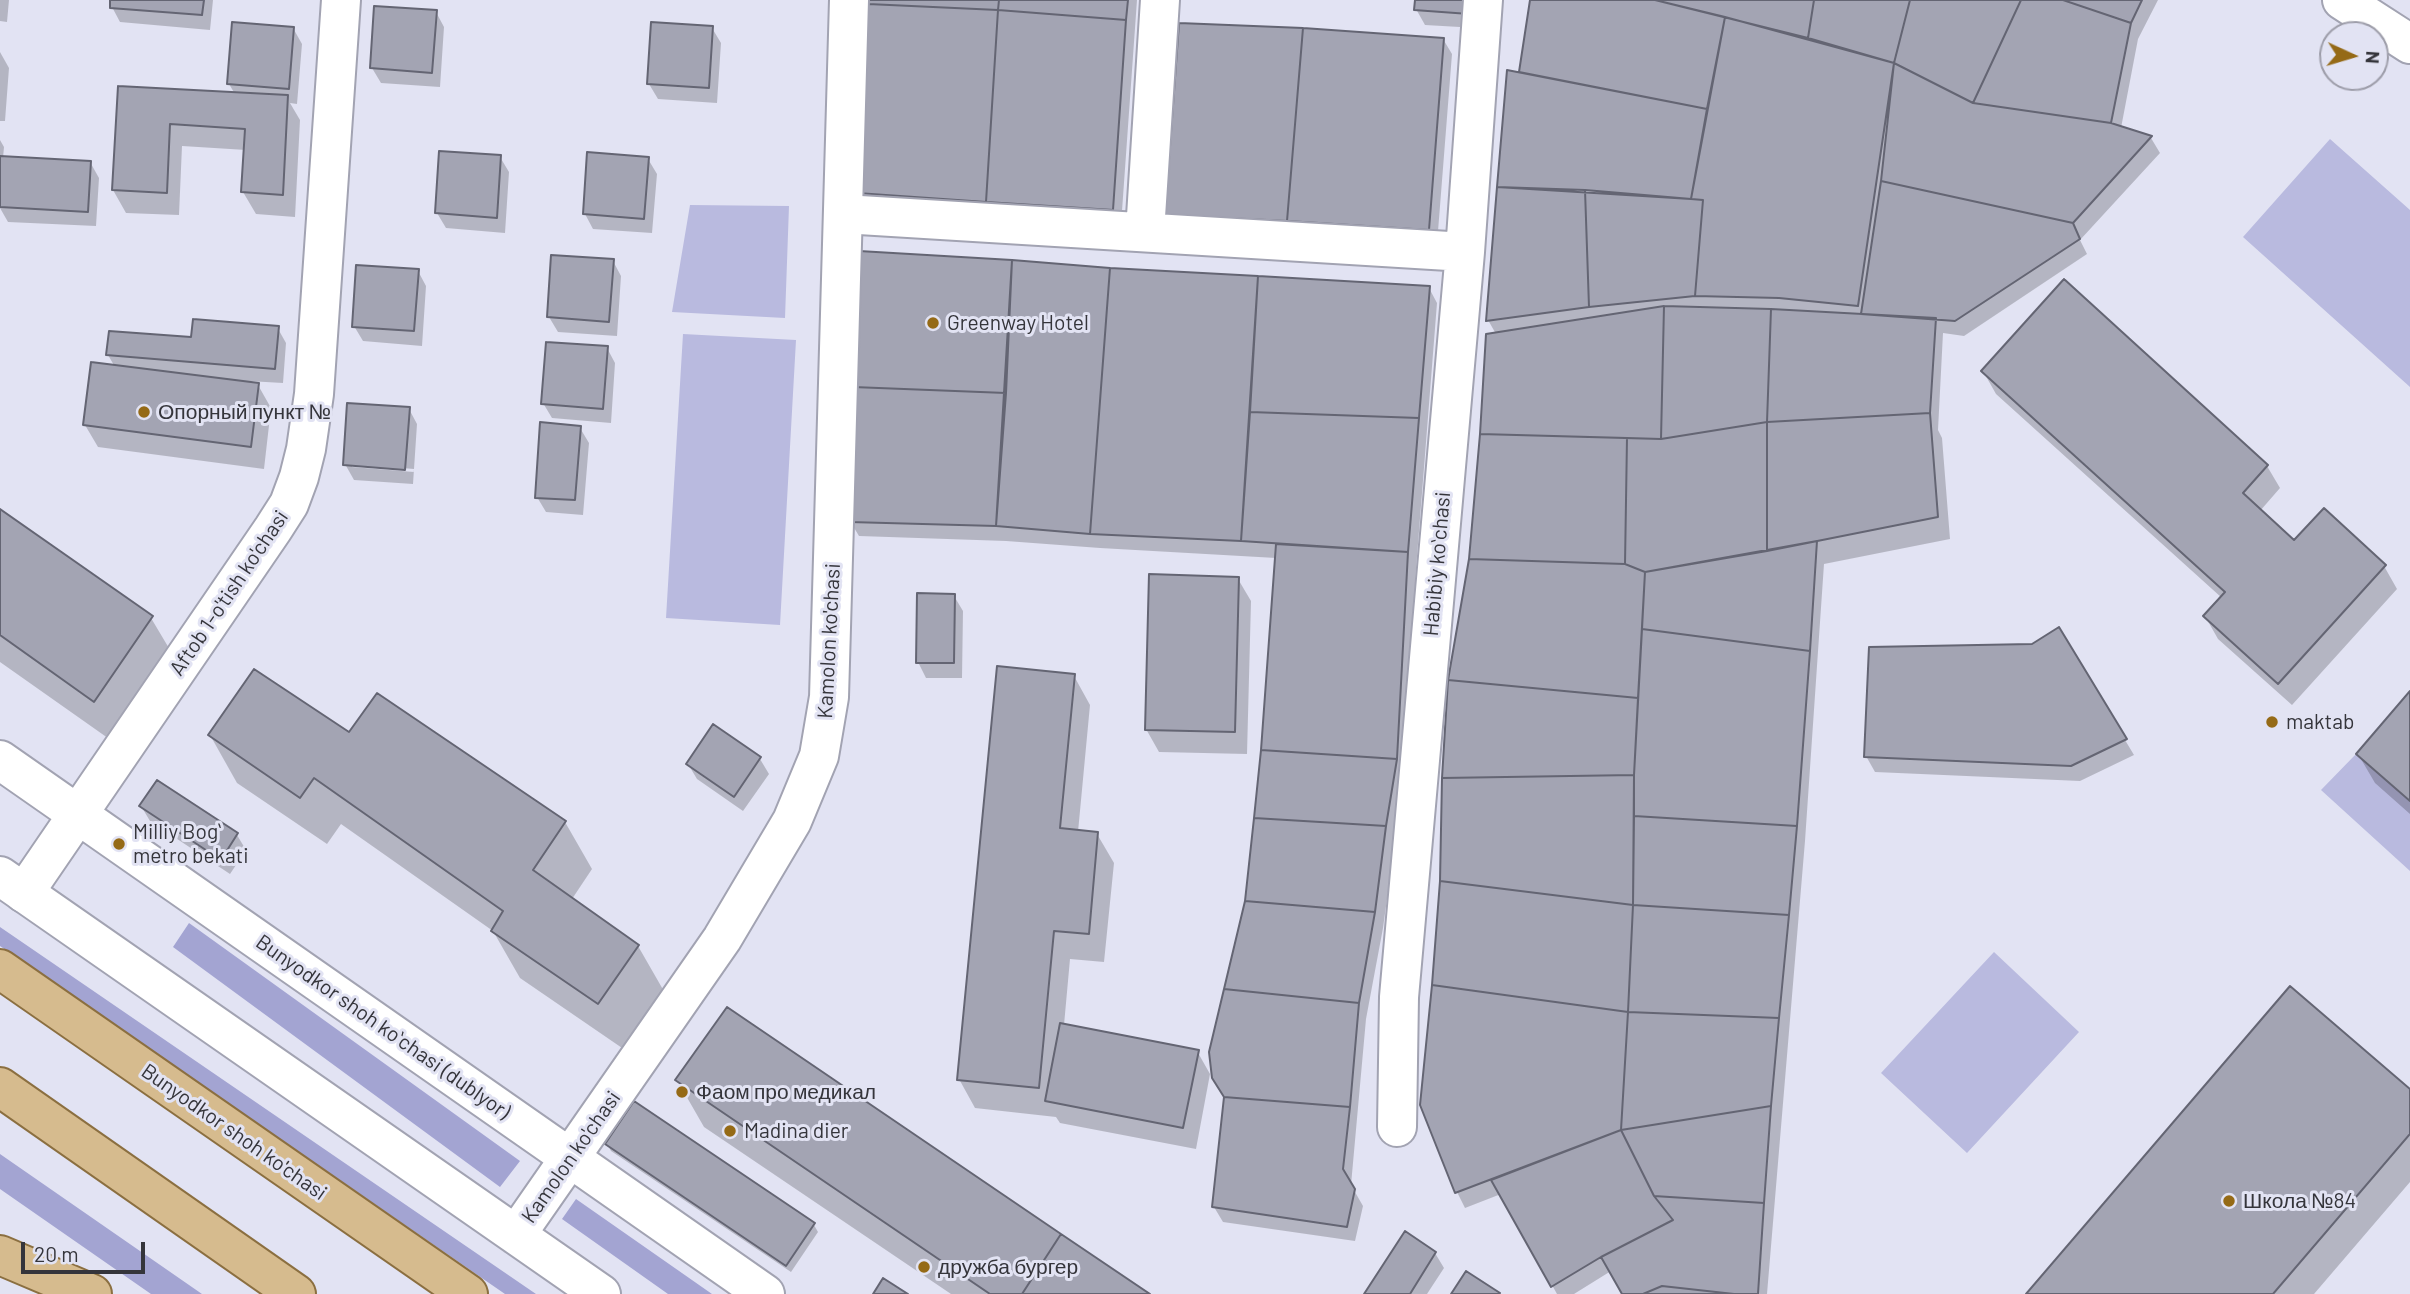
<!DOCTYPE html>
<meta charset="utf-8">
<style>
body{margin:0}
#map{position:relative;width:2410px;height:1294px;overflow:hidden;background:#e2e3f3;font-family:Barlow,sans-serif}
canvas{display:block}
.north{position:absolute;left:2319px;top:21px;width:70px;height:70px;box-sizing:border-box;background:#e2e3f3;border:2px solid #9d9da9;border-radius:50%;rotate:94deg;font-size:19px;font-weight:700;line-height:28px;text-align:center;color:#35353b}
.north::after{content:'';display:block;margin:auto;width:24px;height:32px;background:#956a16;clip-path:polygon(50% 0,100% 100%,50% 72%,0 100%)}
.scale{position:absolute;left:21px;top:1242px;width:124px;height:32px;box-sizing:border-box;border:4px solid #35353b;border-top:0;padding-left:9px;font-size:21px;line-height:24px;white-space:nowrap;color:#35353b;-webkit-text-stroke:5px #e2e3f3;paint-order:stroke}
</style>
<div id="map">
<canvas width="2410" height="1294"></canvas>
<div class="north">N</div>
<div class="scale">20 m</div>
</div>
<script>
const c = document.querySelector('canvas').getContext('2d');
c.lineJoin = 'round';
function fillPath(path, color) {
  c.fillStyle = color;
  c.fill(path, 'evenodd');
}
function shape(rows) {
  const path = new Path2D();
  for (const r of rows) {
    path.moveTo(r[0], r[1]);
    for (let i = 2; i < r.length; i += 2) path.lineTo(r[i], r[i + 1]);
  }
  return path;
}
function strokePath(path, color, width, dash) {
  c.strokeStyle = color;
  c.lineWidth = width;
  c.lineCap = dash ? 'butt' : 'round';
  c.setLineDash(dash || []);
  c.stroke(path);
}
function label(font, color, halo, rows, align = 'center') {
  c.font = font + ' Barlow,sans-serif';
  c.lineWidth = 6;
  c.setLineDash([]);
  c.textBaseline = 'middle';
  c.strokeStyle = halo;
  c.fillStyle = color;
  for (const [text, x, y, turn = 0] of rows) {
    c.save();
    c.translate(x, y);
    c.rotate((+turn || 0) * Math.PI / 180);
    c.textAlign = isNaN(turn) ? turn : align;
    if (halo) c.strokeText(text, 0, 0);
    c.fillText(text, 0, 0);
    c.restore();
  }
}
const green = shape([
 [2330,139,2410,210,2410,387,2243,237],
 [690,205,789,206,785,318,672,312],
 [683,334,796,340,780,625,666,618],
 [2356,754,2410,801,2410,871,2321,790],
 [1994,952,2079,1032,1967,1153,1881,1073]
]);
const forest = shape([
 [189,923,520,1161,500,1187,173,947],
 [0,927,536,1294,505,1294,0,946],
 [0,1154,202,1294,151,1294,0,1189],
 [576,1199,712,1294,668,1294,562,1219]
]);
const shadow = shape([
 [0,0,9,0,7,22,0,21],
 [112,0,213,0,210,30,120,22,112,7],
 [869,0,1137,0,1121,225,868,208,859,193],
 [1417,0,1479,0,1477,28,1425,25,1416,9],
 [1532,0,2158,0,2138,39,2121,128,2151,138,2160,153,2080,240,2087,254,1964,336,1943,333,1938,430,1942,438,1950,539,1824,564,1805,841,1767,1294,1624,1294,1611,1271,1574,1294,1557,1294,1501,1194,1465,1208,1457,1192,1422,1105,1471,559,1496,334,1488,320],
 [436,12,444,27,440,87,381,83,372,68],
 [293,28,302,44,297,104,290,103,300,120,295,217,256,214,243,192,246,150,182,146,179,215,126,213,113,190,119,88,235,94,229,84],
 [712,28,721,43,717,103,658,99,649,84],
 [1443,39,1452,54,1437,244,1175,230],
 [0,52,9,68,5,121,0,121],
 [0,140,4,147,3,158,90,162,99,178,96,226,8,222,0,208],
 [500,157,509,172,505,233,446,228,437,213],
 [648,159,657,174,652,233,593,229,585,214],
 [861,253,1429,288,1437,303,1416,569,1404,775,1383,928,1366,1019,1351,1185,1363,1206,1355,1241,1223,1222,1214,1207,1263,750,1276,558,1100,548,1006,541,859,536,850,521],
 [613,261,621,276,617,336,558,332,549,317],
 [418,271,426,286,422,346,363,341,354,326],
 [277,327,286,343,283,383,248,381,248,384,258,385,271,408,264,469,98,447,85,425,115,367,108,355,192,339],
 [607,348,615,363,611,423,552,418,543,403],
 [1983,371,2267,466,2280,488,2260,511,2294,543,2384,566,2397,589,2292,705,2218,639,2205,616,2222,598,1996,394],
 [409,409,417,424,413,484,354,480,345,464],
 [352,464,414,469,414,472,352,467],
 [580,428,589,443,583,515,546,512,537,497],
 [0,510,151,618,179,665,122,748,0,662],
 [1238,579,1251,601,1247,754,1159,752,1146,729],
 [954,596,963,611,962,678,926,678,918,662],
 [2059,630,2134,755,2080,781,1875,772,1866,756],
 [1074,676,1090,705,1078,832,1097,834,1114,863,1104,962,1070,959,1064,1025,1197,1051,1210,1074,1196,1149,1060,1123,1056,1117,975,1108,959,1079],
 [2410,694,2410,814,2375,783,2358,754],
 [714,727,760,759,769,774,743,811,697,779,688,764],
 [210,735,565,822,592,869,572,899,638,946,665,993,625,1050,520,978,493,931,341,824,327,844,237,783],
 [141,806,237,835,246,850,230,874,150,821],
 [677,1080,1146,1294,951,1294,704,1127],
 [2410,1091,2410,1182,2314,1294,2028,1294],
 [607,1144,814,1225,818,1232,791,1272,611,1151],
 [1435,1253,1444,1268,1427,1294,1366,1294]
]);
const building = shape([
 [110,0,204,0,202,15,110,8,110,0],
 [868,0,999,0,998,10,868,4,868,0],
 [999,0,1128,0,1126,20,998,10,999,0],
 [1415,0,1470,0,1469,14,1414,10,1415,0],
 [1530,0,1655,0,1725,17,1707,109,1519,72,1530,0],
 [1655,0,1814,0,1808,38,1655,0],
 [1814,0,1910,0,1894,63,1808,38,1814,0],
 [1910,0,2021,0,1973,103,1894,63,1910,0],
 [2021,0,2063,0,2131,23,2111,123,1973,103,2021,0],
 [2063,0,2142,0,2131,23,2063,0],
 [868,4,998,10,986,202,857,193,868,4],
 [374,6,437,10,432,73,370,68,374,6],
 [998,10,1126,20,1113,210,986,202,998,10],
 [1725,17,1894,63,1858,306,1779,298,1695,296,1703,200,1691,199,1725,17],
 [232,22,294,27,289,89,227,84,232,22],
 [651,22,713,26,709,88,647,84,651,22],
 [1179,23,1303,28,1287,221,1165,215,1179,23],
 [1303,28,1444,38,1429,230,1287,221,1303,28],
 [1894,63,1973,103,2111,123,2152,136,2073,223,1881,181,1894,63],
 [1507,70,1707,109,1691,199,1497,187,1507,70],
 [118,86,288,95,283,195,241,192,245,129,170,124,167,193,112,190,118,86],
 [439,151,501,155,497,218,435,213,439,151],
 [587,152,649,157,644,219,583,214,587,152],
 [0,156,91,161,88,212,0,207,0,156],
 [1881,181,2073,223,2080,239,1955,321,1861,314,1881,181],
 [1497,187,1585,190,1589,307,1486,321,1497,187],
 [1585,190,1703,200,1695,296,1589,307,1585,190],
 [859,251,1012,260,1006,393,853,387,859,251],
 [551,255,614,259,609,322,547,317,551,255],
 [1012,260,1110,268,1090,534,996,526,1012,260],
 [356,265,419,269,414,331,352,327,356,265],
 [1110,268,1258,276,1241,541,1090,534,1110,268],
 [1258,276,1430,286,1419,418,1250,412,1258,276],
 [2064,279,2268,465,2243,493,2294,540,2324,508,2386,565,2278,684,2203,616,2225,592,1981,371,2064,279],
 [1664,306,1661,439,1480,434,1486,334,1664,306],
 [1664,306,1771,309,1767,422,1661,439,1664,306],
 [1771,309,1936,318,1930,413,1767,422,1771,309],
 [193,319,279,326,275,369,106,355,109,331,191,337,193,319],
 [546,342,608,346,603,409,541,404,546,342],
 [91,362,259,383,251,447,83,425,91,362],
 [853,387,1006,393,996,526,849,522,853,387],
 [347,403,410,407,405,470,343,465,347,403],
 [1250,412,1419,418,1408,552,1241,541,1250,412],
 [1930,413,1938,517,1767,551,1767,422,1930,413],
 [540,422,581,426,575,500,535,498,540,422],
 [1767,422,1767,551,1645,572,1625,564,1627,438,1661,439,1767,422],
 [1480,434,1627,438,1625,564,1469,559,1480,434],
 [0,509,153,616,94,702,0,635,0,509],
 [1817,541,1810,651,1642,629,1645,572,1817,541],
 [1276,544,1408,552,1397,759,1261,750,1276,544],
 [1469,559,1625,564,1645,572,1638,698,1448,680,1469,559],
 [1149,574,1239,577,1235,732,1145,730,1149,574],
 [917,593,955,594,954,663,916,663,917,593],
 [2059,627,2127,739,2071,766,1864,757,1869,647,2032,644,2059,627],
 [1642,629,1810,651,1797,826,1634,816,1634,775,1642,629],
 [997,666,1075,674,1060,828,1098,832,1089,934,1054,931,1039,1088,957,1080,997,666],
 [254,669,349,732,377,693,566,821,533,870,639,945,598,1004,491,931,503,911,314,778,300,798,208,735,254,669],
 [1448,680,1638,698,1634,775,1442,778,1448,680],
 [2410,691,2410,801,2356,754,2410,691],
 [713,724,761,757,734,797,686,764,713,724],
 [1261,750,1397,759,1386,826,1254,818,1261,750],
 [1634,775,1633,905,1440,881,1442,778,1634,775],
 [157,780,238,833,221,860,139,806,157,780],
 [1634,816,1797,826,1789,915,1633,905,1634,816],
 [1254,818,1386,826,1375,912,1245,901,1254,818],
 [1440,881,1633,905,1628,1012,1432,985,1440,881],
 [1245,901,1375,912,1359,1003,1224,989,1245,901],
 [1633,905,1789,915,1779,1018,1628,1012,1633,905],
 [1432,985,1628,1012,1621,1130,1455,1193,1420,1105,1432,985],
 [2290,986,2410,1089,2410,1134,2273,1294,2026,1294,2290,986],
 [1224,989,1359,1003,1350,1107,1224,1097,1212,1078,1209,1052,1224,989],
 [727,1007,1061,1234,1022,1294,990,1294,675,1080,727,1007],
 [1628,1012,1779,1018,1771,1106,1621,1130,1628,1012],
 [1060,1023,1199,1050,1183,1128,1045,1101,1060,1023],
 [1224,1097,1350,1107,1343,1169,1355,1189,1347,1227,1212,1207,1224,1097],
 [634,1101,815,1223,786,1266,605,1144,634,1101],
 [1771,1106,1764,1203,1654,1196,1621,1130,1771,1106],
 [1621,1130,1654,1196,1673,1220,1601,1257,1551,1287,1491,1180,1621,1130],
 [1654,1196,1764,1203,1758,1294,1734,1294,1662,1286,1643,1294,1622,1294,1601,1257,1673,1220,1654,1196],
 [1405,1231,1436,1252,1410,1294,1364,1294,1405,1231],
 [1061,1234,1150,1294,1022,1294,1061,1234],
 [1466,1271,1500,1293,1499,1294,1451,1294,1466,1271],
 [883,1278,908,1294,873,1294,883,1278],
 [1662,1286,1734,1294,1643,1294,1662,1286]
]);
const street = shape([
 [2342,0,2410,44],
 [843,214,1465,252],
 [1145,232,1160,0],
 [0,760,765,1294],
 [24,893,273,529,289,504,299,477,306,449,314,394,341,0],
 [1397,1127,1399,997,1465,252,1483,0]
]);
const secondary = shape([
 [0,876,601,1294],
 [516,1235,722,939,792,821,819,756,829,697,849,0]
]);
const primary = shape([
 [0,969,468,1294],
 [0,1087,296,1294],
 [0,1255,92,1294]
]);
const markers = [
 [933,323,7,"#956a16"],
 [144,412,7,"#956a16"],
 [2272,722,7,"#956a16"],
 [119,844,7,"#956a16"],
 [682,1092,7,"#956a16"],
 [730,1131,7,"#956a16"],
 [2229,1201,7,"#956a16"],
 [924,1267,7,"#956a16"]
];
const poiNames = [
 ["Greenway Hotel",947,323],
 ["Опорный пункт №",158,412],
 ["maktab",2286,722],
 ["Milliy Bogʻ",133,832],
 ["metro bekati",133,856],
 ["Фаом про медикал",696,1092],
 ["Madina dier",744,1131],
 ["Школа №84",2243,1201],
 ["дружба бургер",938,1267]
];
const streetNames = [
 ["Habibiy koʻchasi",1437,564,-85],
 ["Aftob 1-o'tish ko'chasi",229,593,-56],
 ["Kamolon ko'chasi",829,641,-87],
 ["Bunyodkor shoh koʻchasi (dublyor)",383,1027,35],
 ["Bunyodkor shoh ko'chasi",234,1132,35],
 ["Kamolon ko'chasi",571,1157,-55]
];
fillPath(green, '#b9badf');
fillPath(forest, '#a3a4d2');
fillPath(shadow, '#0003');
fillPath(building, '#a3a4b3');
strokePath(building, '#646573', 2);
strokePath(street, '#a2a3b2', 42);
strokePath(secondary, '#a2a3b2', 42);
strokePath(primary, '#8b6f40', 42);
strokePath(street, '#fff', 38);
strokePath(secondary, '#fff', 38);
strokePath(primary, '#d6bb8e', 38);
for (const [x, y, r, color] of markers) {
  const dot = new Path2D();
  dot.arc(x, y, r, 0, 2 * Math.PI);
  c.fillStyle = color;
  c.fill(dot);
  strokePath(dot, '#e2e3f3', 2.5);
}
label('21px', '#35353b', '#e2e3f3', poiNames, 'left');
label('21px', '#35353b', '#e2e3f3', streetNames);
</script>
